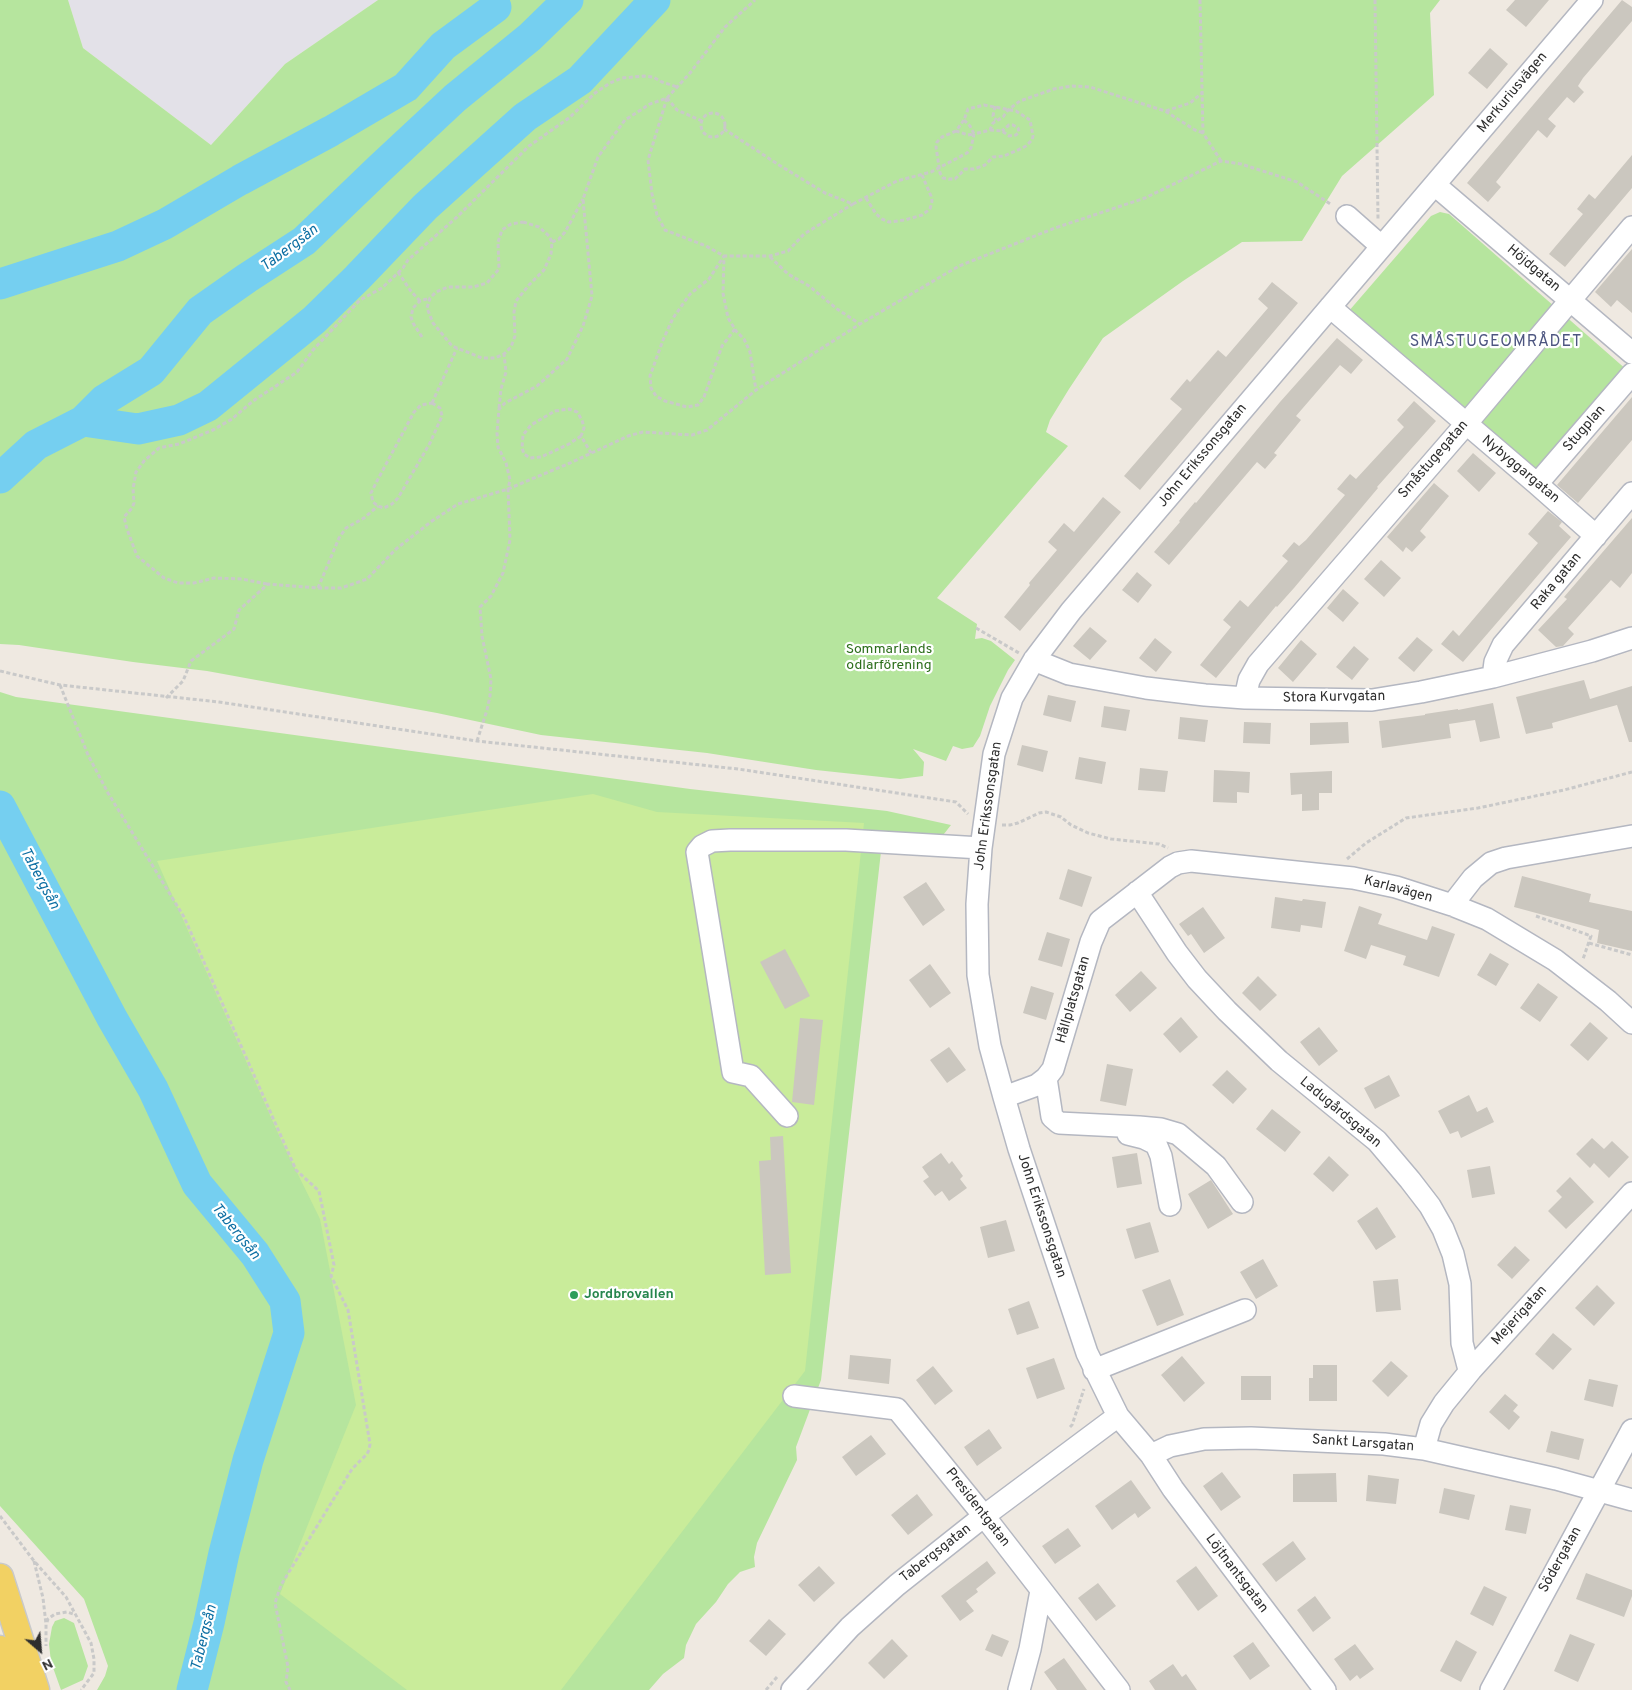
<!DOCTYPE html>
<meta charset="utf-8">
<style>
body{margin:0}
#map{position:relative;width:1632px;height:1690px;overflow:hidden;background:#efe9e1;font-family:Overpass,sans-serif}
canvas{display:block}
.north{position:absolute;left:15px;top:1625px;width:50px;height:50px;-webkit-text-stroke:4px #fff;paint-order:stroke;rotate:153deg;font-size:14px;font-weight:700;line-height:20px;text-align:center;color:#2e2e2e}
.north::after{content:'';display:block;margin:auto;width:18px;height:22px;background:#2e2e2e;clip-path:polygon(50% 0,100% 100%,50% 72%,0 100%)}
</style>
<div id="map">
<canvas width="1632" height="1690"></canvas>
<div class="north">N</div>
</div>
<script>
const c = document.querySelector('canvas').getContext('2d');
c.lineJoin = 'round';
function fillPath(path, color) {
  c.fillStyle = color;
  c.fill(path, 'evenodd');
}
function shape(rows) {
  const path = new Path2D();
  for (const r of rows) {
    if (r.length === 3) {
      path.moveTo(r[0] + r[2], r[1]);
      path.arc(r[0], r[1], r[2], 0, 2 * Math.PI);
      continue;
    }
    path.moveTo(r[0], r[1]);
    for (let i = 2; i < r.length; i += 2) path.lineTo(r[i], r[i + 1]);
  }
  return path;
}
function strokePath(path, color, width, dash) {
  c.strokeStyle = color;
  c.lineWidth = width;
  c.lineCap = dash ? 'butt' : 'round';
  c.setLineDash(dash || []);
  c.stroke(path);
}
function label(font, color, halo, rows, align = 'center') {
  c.font = font + ' Overpass,sans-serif';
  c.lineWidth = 4.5;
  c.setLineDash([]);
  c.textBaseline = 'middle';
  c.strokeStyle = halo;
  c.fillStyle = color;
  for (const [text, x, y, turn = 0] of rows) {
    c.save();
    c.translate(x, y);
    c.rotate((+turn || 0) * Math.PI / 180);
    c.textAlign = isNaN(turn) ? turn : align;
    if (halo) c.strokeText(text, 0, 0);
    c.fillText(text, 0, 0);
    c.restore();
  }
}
const industrial = shape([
 [68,0,378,0,285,64,211,145,83,48]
]);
const green = shape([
 [0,0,68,0,83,48,211,145,285,64,378,0,1440,0,1430,13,1434,95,1342,176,1302,241,1242,242,1183,281,1103,338,1069,389,1050,420,1046,432,1068,446,937,598,977,624,975,639,982,638,991,641,1015,660,1008,670,990,706,980,736,973,747,962,749,953,746,946,761,913,749,924,762,923,776,900,779,816,770,707,753,541,735,437,713,207,671,133,662,19,645,0,644],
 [1440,212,1449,214,1628,371,1538,477,1348,312,1431,216],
 [0,692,16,697,690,789,887,811,951,825,940,839,883,834,821,1380,796,1447,797,1460,757,1543,754,1557,755,1567,740,1572,728,1584,716,1602,696,1624,686,1645,684,1658,663,1674,649,1690,97,1690,105,1676,108,1666,84,1599,0,1506],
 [64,1618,74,1623,88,1666,83,1680,61,1690,51,1662,49,1644,52,1627,55,1621]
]);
const pitch = shape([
 [593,794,657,812,864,823,805,1371,561,1690,407,1690,280,1594,356,1405,320,1219,281,1140,157,861]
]);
const river = shape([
 [0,284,118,246,165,224,240,180,331,131,406,87,443,46,496,7],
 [83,421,138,429,179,420,208,406,314,320,357,278,425,207,525,117,580,80,655,0],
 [0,478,36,445,83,421,104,400,151,371,200,311,247,278,304,241,380,168,455,98,530,37,568,0],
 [0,806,112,1018,153,1089,197,1184,255,1254,285,1301,289,1333,248,1460,224,1553,209,1623,192,1690]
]);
const building = shape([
 [1515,0,1549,0,1526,27,1506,10],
 [1622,0,1632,7,1632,21,1583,78,1578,86,1584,92,1574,103,1567,97,1548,119,1556,126,1547,138,1538,130,1496,182,1501,187,1488,202,1467,183],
 [1490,48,1508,64,1487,89,1468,73],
 [1632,155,1632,188,1565,267,1549,254,1583,214,1577,209,1589,194,1595,199],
 [1632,249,1632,313,1617,300,1611,307,1595,292],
 [1272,282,1298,303,1140,490,1124,476,1182,409,1170,399,1187,379,1190,382,1218,350,1226,357,1268,308,1258,299],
 [1337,338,1363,360,1351,374,1340,365,1296,416,1301,420,1274,453,1277,455,1265,469,1257,462,1169,565,1154,552,1180,522,1179,521,1195,502,1196,503,1280,402],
 [1632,397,1632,440,1578,503,1557,485],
 [1414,401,1436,421,1377,487,1378,488,1294,588,1277,607,1276,606,1216,678,1200,665,1231,627,1223,620,1240,600,1248,607,1288,561,1282,556,1294,542,1299,546,1306,540,1345,495,1337,489,1350,474,1356,479,1404,427,1397,420],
 [1473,453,1496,473,1479,492,1457,471],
 [1434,483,1449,496,1420,531,1426,537,1412,552,1406,547,1403,552,1387,537],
 [1103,497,1121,512,1020,631,1004,617,1030,585,1029,583,1057,550,1048,542,1064,523,1074,532],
 [1548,511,1562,522,1559,526,1571,537,1463,662,1441,644,1453,630,1459,636,1538,543,1528,534],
 [1632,518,1632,573,1620,588,1611,580,1568,628,1574,634,1563,646,1556,647,1538,630,1567,599,1564,597],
 [1381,560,1401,578,1384,597,1364,579],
 [1137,572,1152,585,1138,603,1122,590],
 [1343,589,1359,603,1343,622,1327,608],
 [1090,627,1107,641,1090,660,1073,646],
 [1417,637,1433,650,1414,672,1398,658],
 [1155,638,1172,652,1156,672,1139,658],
 [1301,640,1317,654,1293,682,1278,668],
 [1354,646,1369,659,1352,680,1336,667],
 [1584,680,1590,699,1632,686,1632,742,1629,742,1617,705,1552,723,1553,728,1526,734,1516,697],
 [1048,695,1076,701,1071,722,1043,715],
 [1493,703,1500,738,1480,742,1475,720,1449,724,1451,738,1382,748,1379,721,1425,715,1425,714,1458,709,1458,710],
 [1104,706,1130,710,1126,731,1101,727],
 [1180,717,1208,720,1205,742,1178,739],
 [1244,722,1271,723,1270,744,1243,743],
 [1348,722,1349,743,1310,745,1310,723],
 [1022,745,1048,751,1043,772,1017,765],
 [1079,757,1106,762,1102,784,1075,779],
 [1140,768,1168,771,1165,792,1138,790],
 [1214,770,1250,772,1249,793,1237,792,1237,803,1213,802],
 [1332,771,1332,793,1319,793,1319,810,1302,811,1302,794,1291,795,1290,773],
 [1068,869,1092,877,1082,907,1059,899],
 [1522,876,1591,894,1589,902,1632,911,1632,951,1597,943,1599,930,1514,907],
 [926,882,945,910,923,926,903,897],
 [1275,897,1302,901,1303,899,1326,902,1322,928,1301,925,1300,932,1271,928],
 [1359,906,1382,914,1378,924,1427,940,1432,926,1455,934,1439,977,1403,965,1406,956,1371,945,1366,959,1344,951],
 [1203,907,1225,938,1204,953,1191,934,1188,936,1179,924],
 [1047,932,1070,939,1062,967,1038,960],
 [785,949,810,996,785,1009,760,962],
 [1490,953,1509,964,1496,986,1477,975],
 [930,964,951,993,930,1008,909,980],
 [1141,971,1157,988,1130,1012,1115,995],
 [1258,976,1277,995,1260,1011,1242,993],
 [1538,983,1558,997,1540,1022,1520,1008],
 [1031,986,1054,993,1046,1020,1023,1013],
 [1181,1017,1198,1037,1180,1053,1163,1034],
 [800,1018,823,1020,814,1105,792,1102],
 [1590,1022,1608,1038,1588,1061,1570,1045],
 [1319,1027,1338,1051,1319,1066,1300,1042],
 [949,1047,966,1070,947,1083,930,1060],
 [1107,1064,1133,1069,1126,1106,1100,1101],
 [1227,1070,1247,1089,1233,1104,1212,1085],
 [1389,1075,1400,1096,1375,1109,1364,1088],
 [1469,1095,1477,1112,1487,1107,1494,1122,1461,1138,1458,1131,1450,1134,1438,1111],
 [1272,1109,1301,1132,1285,1152,1256,1129],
 [783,1136,791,1273,765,1275,759,1161,771,1160,770,1137],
 [1592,1138,1604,1149,1612,1141,1629,1157,1609,1178,1594,1163,1590,1168,1576,1154],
 [941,1153,949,1164,952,1161,963,1176,960,1179,967,1188,949,1201,942,1191,935,1196,923,1181,929,1177,922,1167],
 [1137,1153,1142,1184,1117,1188,1112,1157],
 [1329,1156,1349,1175,1333,1192,1313,1174],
 [1490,1166,1495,1194,1472,1198,1467,1170],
 [1570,1177,1594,1202,1566,1229,1548,1211,1562,1197,1556,1191],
 [1211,1180,1233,1214,1208,1229,1188,1194],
 [1377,1207,1396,1237,1376,1250,1357,1221],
 [1006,1220,1015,1251,988,1258,980,1227],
 [1150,1222,1159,1252,1135,1259,1126,1229],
 [1515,1246,1530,1260,1512,1279,1497,1265],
 [1263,1259,1278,1286,1256,1299,1240,1272],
 [1170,1279,1184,1315,1157,1326,1142,1290],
 [1398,1279,1401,1310,1376,1312,1373,1281],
 [1597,1285,1615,1303,1594,1326,1575,1308],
 [1029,1301,1039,1328,1017,1335,1008,1309],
 [1553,1333,1572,1349,1553,1370,1535,1354],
 [850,1355,891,1359,889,1384,848,1379],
 [1182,1356,1205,1383,1184,1402,1161,1375],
 [1054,1358,1065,1389,1037,1399,1026,1368],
 [1391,1361,1408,1376,1388,1397,1372,1381],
 [1313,1365,1337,1365,1337,1401,1309,1401,1309,1378,1313,1378],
 [933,1366,953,1391,935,1405,916,1380],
 [1241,1376,1271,1376,1271,1400,1241,1400],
 [1589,1379,1618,1385,1613,1407,1584,1400],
 [1505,1394,1518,1405,1513,1411,1520,1417,1509,1430,1489,1412],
 [989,1429,1002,1448,977,1466,964,1447],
 [1551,1431,1584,1439,1579,1460,1546,1452],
 [871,1435,886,1454,856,1476,842,1457],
 [1222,1472,1241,1497,1221,1511,1203,1486],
 [1336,1473,1337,1502,1293,1502,1293,1474],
 [1368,1475,1399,1479,1396,1504,1366,1501],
 [1131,1480,1151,1508,1138,1518,1135,1513,1112,1530,1095,1506],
 [1444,1488,1475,1495,1469,1520,1439,1513],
 [917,1494,933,1515,908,1535,891,1515],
 [1510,1505,1531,1509,1526,1534,1505,1530],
 [1068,1528,1081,1546,1055,1564,1042,1546],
 [1293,1541,1306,1559,1276,1582,1262,1564],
 [987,1561,996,1573,976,1589,978,1592,966,1601,974,1611,960,1621,941,1596],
 [819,1566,835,1583,814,1602,798,1585],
 [1196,1566,1218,1596,1198,1611,1176,1581],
 [1586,1573,1632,1590,1632,1596,1624,1617,1576,1599],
 [1098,1583,1116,1606,1096,1621,1078,1598],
 [1484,1586,1507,1597,1493,1626,1470,1614],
 [1315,1596,1331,1618,1313,1632,1297,1610],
 [769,1619,786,1634,766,1656,749,1641],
 [992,1634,1009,1641,1002,1657,985,1650],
 [1570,1634,1595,1644,1578,1682,1554,1671],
 [892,1639,908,1656,884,1679,868,1663],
 [1456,1640,1477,1652,1461,1682,1440,1671],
 [1253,1642,1270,1666,1250,1680,1233,1656],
 [1355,1644,1374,1669,1360,1679,1357,1675,1350,1681,1334,1659],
 [1064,1658,1087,1690,1057,1690,1044,1672],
 [1173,1664,1182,1677,1186,1674,1197,1690,1155,1690,1149,1681]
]);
const path = shape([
 [1200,0,1203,133,1221,161],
 [1375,0,1378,219],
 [667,98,648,160,652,194,657,215,665,230,706,246,724,256,770,256,788,251,804,234,853,204],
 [667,98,677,110,702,121],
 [995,106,993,116,996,120],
 [1166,111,1190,103,1202,93],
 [713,125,12],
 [964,120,970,126,974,134,968,135,956,131,964,120],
 [724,129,779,165,825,193,853,204,897,181,931,172,967,153,971,148,974,134,990,130,993,123,1003,117,1008,110,1020,101,1054,89,1072,86,1090,87,1165,111,1195,130,1203,133],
 [990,130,1002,131,1009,136,1016,135,1019,132,1018,128,1013,125,1009,125,1002,131],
 [956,131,942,137,937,142,936,147,940,173,943,178,949,179,955,179,965,169,974,169,985,165,993,157,1004,156,1018,150,1026,146,1032,140,1033,136,1030,120,1016,111,984,105,968,109,964,120],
 [866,198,876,214,882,219,889,222,905,220,922,215,930,209,932,201,931,196,922,175],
 [523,222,539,227,549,236,552,242,551,254,544,270,529,285,516,301,514,312,515,336,511,347,504,354,495,358,482,358,452,346,433,323,427,308,430,298,436,292,448,287,473,287,487,283,499,269,498,242,502,230,511,224,523,222],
 [552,242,559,239,565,232,583,199],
 [770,257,788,274,809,286,837,309,860,324],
 [398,272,410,290,420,301],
 [735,329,722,346,704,397,698,405,687,407,665,401,656,396,651,388,650,376,663,340,673,318,690,294,709,279,724,256,723,293,728,318,735,329,736,331,744,339,750,352,756,390],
 [422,337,413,323,411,317,413,308,420,301,430,298],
 [432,403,440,408,442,416,430,443,398,498,392,504,384,508,378,506,373,502,371,493,377,481,414,412,421,405,432,403],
 [432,403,457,348],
 [499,408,501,389,506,372,504,354],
 [581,436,569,444,541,457,530,458,524,454,522,448,523,435,531,425,555,411,569,409,577,412,582,420,584,428,581,436,591,453],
 [267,584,242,579,214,578,194,583,178,583,164,578,137,556,127,529,124,517,132,508,134,503,133,489,136,472,144,461,159,448,179,444,213,430,232,419,253,401,297,372,313,350,360,300,382,288,403,268,408,260,457,217,529,146,569,118,595,93,610,83,622,78,644,76,653,77,662,82,677,87],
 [318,588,339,538,346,528,364,518,378,506],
 [976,628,1019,653],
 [0,671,60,685,219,702,477,741,738,769,956,802,968,814],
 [60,685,88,755,108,793,184,917,296,1170,319,1191,334,1265,331,1276,348,1310,370,1444,369,1450,367,1454,352,1469,281,1585,275,1603,288,1667,286,1682,290,1690],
 [166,698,183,681,191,661,234,629,239,610,268,584,318,588,341,588,353,584,367,579,396,549,432,521,458,504,508,489,570,463,628,436,643,432,692,435,707,430,756,390,860,324,959,266,1055,228,1145,198,1221,161,1241,164,1297,182,1332,205],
 [477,741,487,710,490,696,491,679,482,636,480,607,491,596,503,573,510,540,508,489,510,480,506,463,498,447,497,433,499,409,505,403,537,386,567,359,583,326,592,296,583,199,598,157,625,120,650,104,667,98,690,73,725,27,755,0],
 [1002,825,1010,825,1018,823,1039,813,1046,812,1061,817,1071,825,1088,833,1111,839,1159,844,1168,848],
 [1347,859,1366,843,1406,818,1478,808,1564,790,1632,772],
 [1536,916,1591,936,1583,959],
 [1589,943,1632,955],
 [1070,1427,1072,1425,1084,1389],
 [0,1516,34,1561,66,1597,91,1643,94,1659,94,1673,81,1690],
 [34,1561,43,1598,46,1624,46,1646],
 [47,1622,48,1619,55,1614,67,1612,76,1615],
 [766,1690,777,1677]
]);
const minor = shape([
 [1435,185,1632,353],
 [1347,216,1381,246],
 [1330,307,1537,484,1596,536],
 [1537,484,1632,374],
 [1034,660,1069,674,1146,688,1205,695,1245,698,1372,700,1421,692,1493,677,1592,651,1632,638],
 [1493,677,1495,662,1503,645,1632,493],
 [1245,698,1249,680,1258,664,1466,424,1632,227],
 [1137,892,1177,953,1197,979,1227,1011,1279,1061,1377,1141,1410,1180,1430,1206,1443,1229,1453,1254,1460,1284,1462,1343,1468,1366,1471,1370],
 [1452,905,1473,878,1491,863,1506,858,1632,836],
 [1046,1078,1052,1117,1059,1123,1139,1127,1161,1129,1178,1134,1216,1166,1242,1202],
 [1004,1097,1037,1085,1046,1078,1053,1069,1091,942,1100,921,1170,867,1178,863,1191,861,1353,878,1396,887,1452,905,1487,919,1555,960,1608,1001,1632,1023],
 [787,1116,751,1076,733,1072,697,852,702,846,712,841,730,840,846,840,981,848],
 [1128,1134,1144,1138,1156,1144,1161,1156,1170,1205],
 [1094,1370,1245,1310],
 [794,1396,897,1409,984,1516,1119,1690],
 [1424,1449,1431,1424,1444,1403,1471,1370,1632,1193],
 [1151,1455,1170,1446,1204,1439,1251,1438,1384,1444,1424,1449,1556,1479,1632,1500],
 [792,1690,850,1627,897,1585,984,1516,1118,1416],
 [1019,1690,1030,1649,1041,1591],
 [1325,1690,1173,1489,1151,1455,1118,1416,1087,1353,1019,1149,1004,1097,990,1046,978,975,977,904,981,848,994,754,1012,698,1034,660,1071,611,1592,0],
 [1491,1690,1632,1430]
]);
const major = shape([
 [0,1577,36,1690],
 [0,1649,13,1690]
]);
const markers = [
 [574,1295,5,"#2e9e5b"]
];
const streetNames = [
 ["Merkuriusvägen",1513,93,-50],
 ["Höjdgatan",1533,269,40],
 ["Stugplan",1585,429,-49],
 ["John Erikssonsgatan",1203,456,-50],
 ["Småstugegatan",1434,460,-49],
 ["Nybyggargatan",1520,470,40],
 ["Raka gatan",1557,582,-50],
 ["Stora Kurvgatan",1334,698,-1],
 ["John Erikssonsgatan",989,806,-82],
 ["Karlavägen",1398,890,15],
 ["Hållplatsgatan",1074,1000,-74],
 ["Ladugårdsgatan",1340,1113,40],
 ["John Erikssonsgatan",1041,1216,72],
 ["Mejerigatan",1520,1316,-48],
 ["Sankt Larsgatan",1363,1444,4],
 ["Presidentgatan",977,1508,52],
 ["Tabergsgatan",936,1554,-38],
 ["Södergatan",1561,1560,-61],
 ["Löjtnantsgatan",1236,1574,53]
];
const parkNames = [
 ["Sommarlands",889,650],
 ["odlarförening",889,666]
];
const leisureNames = [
 ["Jordbrovallen",584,1295]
];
const waterNames = [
 ["Tabergsån",290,249,-37],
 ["Tabergsån",39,879,62],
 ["Tabergsån",235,1232,51],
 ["Tabergsån",205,1638,-76]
];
const quarterNames = [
 ["SMÅSTUGEOMRÅDET",1496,343]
];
fillPath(industrial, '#e3e1e8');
fillPath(green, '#b6e59e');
fillPath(pitch, '#c9ec9a');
strokePath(river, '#75cff0', 31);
fillPath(building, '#cbc7bf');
strokePath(minor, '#b4b7c1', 24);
strokePath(major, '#c9c9c9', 29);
strokePath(path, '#c9c9c9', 3, [4, 2.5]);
strokePath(minor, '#fff', 21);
strokePath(major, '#f2d163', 26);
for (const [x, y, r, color] of markers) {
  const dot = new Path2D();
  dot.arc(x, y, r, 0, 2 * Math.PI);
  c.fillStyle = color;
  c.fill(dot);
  strokePath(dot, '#fff', 2);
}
label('14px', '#2e2e2e', '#fff', streetNames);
label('14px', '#2c6e1b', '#fff', parkNames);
label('bold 14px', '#27864d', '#fff', leisureNames, 'left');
label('italic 15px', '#0d6fa3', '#fff', waterNames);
c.letterSpacing = '1px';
label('16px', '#4d5680', '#fff', quarterNames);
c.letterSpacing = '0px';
</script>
